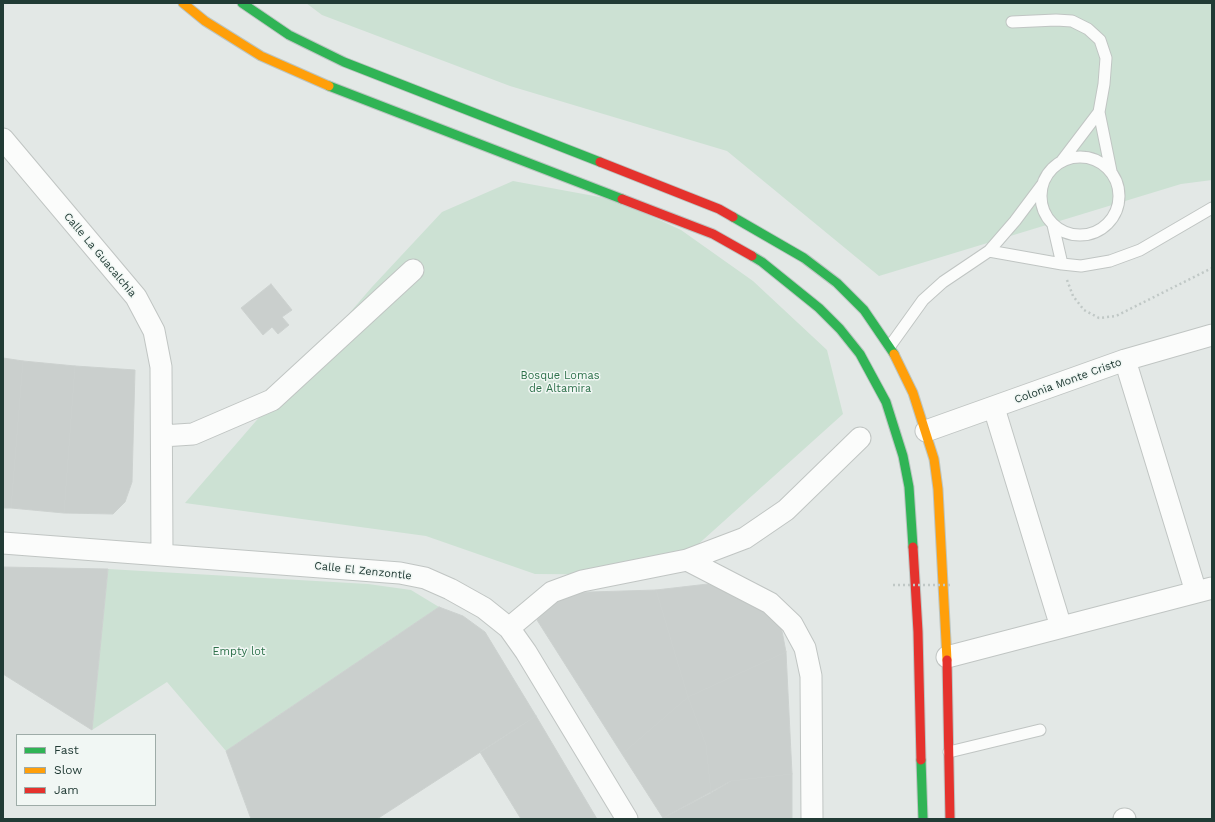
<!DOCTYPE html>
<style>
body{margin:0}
#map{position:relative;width:1215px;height:822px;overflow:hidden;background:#e3e8e6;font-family:"Work Sans",sans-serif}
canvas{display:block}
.frame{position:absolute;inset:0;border:4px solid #213b35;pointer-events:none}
.legend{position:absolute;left:16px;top:734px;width:140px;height:72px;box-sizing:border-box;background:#f1f7f4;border:1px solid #9eaca8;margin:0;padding:5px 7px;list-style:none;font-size:12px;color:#213b35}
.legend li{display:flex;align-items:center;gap:8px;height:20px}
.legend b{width:20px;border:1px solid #9eaca8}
</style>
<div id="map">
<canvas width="1215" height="822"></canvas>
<div class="frame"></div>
<ul class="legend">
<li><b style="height:5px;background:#30b455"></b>Fast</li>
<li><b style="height:5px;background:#ff9f0a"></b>Slow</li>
<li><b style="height:5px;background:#e5322d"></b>Jam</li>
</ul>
</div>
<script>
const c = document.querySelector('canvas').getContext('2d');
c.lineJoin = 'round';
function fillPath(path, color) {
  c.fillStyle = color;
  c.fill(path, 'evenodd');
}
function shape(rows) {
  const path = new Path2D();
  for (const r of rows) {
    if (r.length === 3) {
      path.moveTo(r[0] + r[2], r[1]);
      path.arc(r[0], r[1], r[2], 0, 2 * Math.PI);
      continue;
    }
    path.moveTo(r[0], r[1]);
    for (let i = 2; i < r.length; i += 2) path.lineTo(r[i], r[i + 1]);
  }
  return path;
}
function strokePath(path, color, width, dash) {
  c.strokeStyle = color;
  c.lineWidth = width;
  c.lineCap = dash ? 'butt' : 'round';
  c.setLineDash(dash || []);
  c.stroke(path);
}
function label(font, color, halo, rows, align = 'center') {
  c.font = font + ' "Work Sans",sans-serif';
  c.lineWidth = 3;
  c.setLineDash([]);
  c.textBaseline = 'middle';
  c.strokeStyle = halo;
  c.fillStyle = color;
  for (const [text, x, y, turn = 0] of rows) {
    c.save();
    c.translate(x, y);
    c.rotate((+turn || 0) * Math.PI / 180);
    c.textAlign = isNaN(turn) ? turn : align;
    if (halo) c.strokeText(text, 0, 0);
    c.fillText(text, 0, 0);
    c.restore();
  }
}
const green = shape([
 [306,3,1212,3,1212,180,1181,184,879,276,727,151,510,86,322,15],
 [513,181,616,200,681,230,753,281,827,350,843,414,664,575,535,574,426,536,185,503,372,287,442,212],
 [108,569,368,584,411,590,439,607,226,751,167,682,92,730]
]);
const building = shape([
 [271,284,292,310,282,317,289,325,278,334,272,327,263,335,241,308,271,284],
 [3,358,23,361,11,508,3,508,3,358],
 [23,361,75,366,64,513,11,508,23,361],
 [75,366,135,370,132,482,125,502,113,514,64,513,75,366],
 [3,567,108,569,92,730,3,674,3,567],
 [708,584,738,592,765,605,781,626,786,652,688,697,656,590,708,584],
 [656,590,688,697,622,754,537,620,557,593,656,590],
 [439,607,463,616,485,632,536,716,377,819,251,819,226,751,439,607],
 [786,652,792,774,731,781,711,793,706,745,688,697,786,652],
 [688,697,706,745,711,793,663,818,622,754,688,697],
 [536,716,597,819,521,819,480,752,536,716],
 [792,774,792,819,663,818,731,781,792,774]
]);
const path = shape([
 [1067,280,1073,296,1084,310,1099,318,1116,316,1212,268]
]);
const lane = shape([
 [1012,22,1056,20,1072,21,1088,29,1100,40,1106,58,1104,84,1099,112,1061,162],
 [1099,112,1111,171],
 [1080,196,39],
 [1053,225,1062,264],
 [989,251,1062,264,1081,266,1110,261,1140,250,1212,208],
 [890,346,923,300,943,282,989,251,1015,221,1042,185],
 [949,752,1040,730]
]);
const street = shape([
 [3,139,136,297,154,331,161,367,162,554],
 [1125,360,1196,592],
 [994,408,1061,627],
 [926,431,1125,360,1212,335],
 [162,436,193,434,272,400,413,270],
 [3,543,400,573,425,578,450,589,484,608,509,628,526,652,627,819],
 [687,560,770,603,792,624,805,648,811,676,812,819],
 [509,628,552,592,582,581,687,560,745,538,786,510,860,438],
 [947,657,1212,588],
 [1124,819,1125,819]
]);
const fast = shape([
 [242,3,289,35,344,62,600,162],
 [329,86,622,199],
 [733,217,804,258,837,283,864,310,894,354],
 [752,256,762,262,819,308,840,329,860,354,886,402,903,456,909,487,913,547],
 [921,760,923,819]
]);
const slow = shape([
 [183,3,205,21,261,56,329,86],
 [894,354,913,393,934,459,938,489,947,660]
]);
const jam = shape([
 [600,162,719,209,733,217],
 [622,199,713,234,752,256],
 [913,547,918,632,921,760],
 [947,660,950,819]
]);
const pathBridge = shape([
 [893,585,950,585]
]);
const streetNames = [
 ["Calle La Guacalchia",100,255,50],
 ["Colonia Monte Cristo",1068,381,-20],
 ["Calle El Zenzontle",363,571,6]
];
const parkNames = [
 ["Bosque Lomas",560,376],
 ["de Altamira",560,389],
 ["Empty lot",239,652]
];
fillPath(green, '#cce1d3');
fillPath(building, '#cacfcd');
strokePath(building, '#ccd1cf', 1);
strokePath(lane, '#c0c5c3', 13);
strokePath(street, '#c0c5c3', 23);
strokePath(fast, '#bcc5c2', 11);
strokePath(slow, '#bcc5c2', 11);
strokePath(jam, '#bcc5c2', 11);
strokePath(path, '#c0c8c6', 2.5, [2, 3]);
strokePath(lane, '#fbfcfb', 11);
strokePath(street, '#fbfcfb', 21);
strokePath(fast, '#30b455', 9);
strokePath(slow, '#ff9f0a', 9);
strokePath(jam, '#e5322d', 9);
strokePath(pathBridge, '#c0c8c6', 2.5, [2, 3]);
label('11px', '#213b35', '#f1f7f4', streetNames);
label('11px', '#2d704a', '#f1f7f4', parkNames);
</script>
